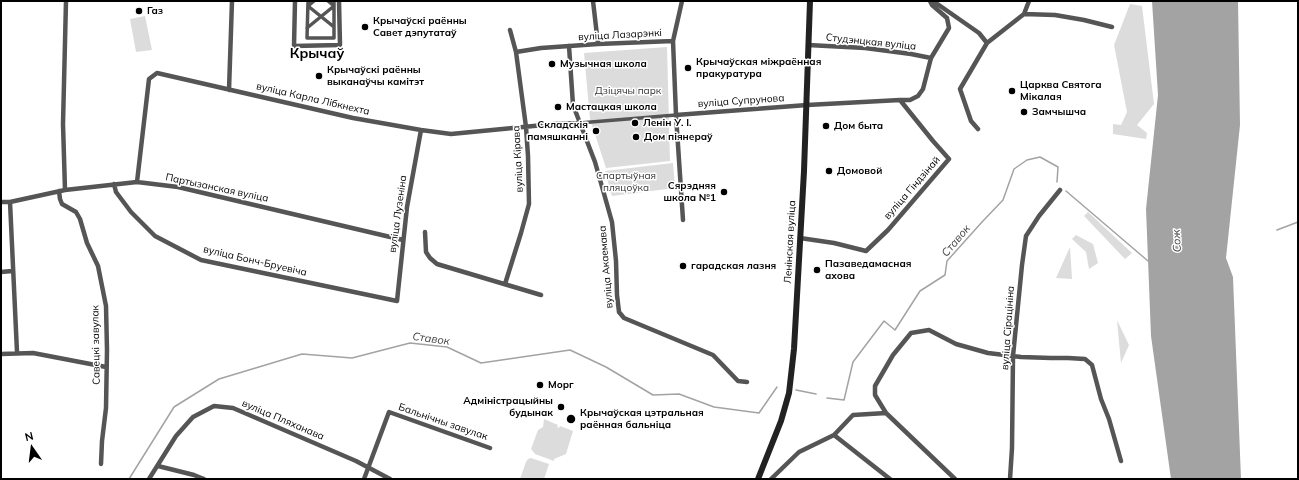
<!DOCTYPE html>
<meta charset="utf-8">
<style>
body{margin:0}
#map{position:relative;width:1299px;height:480px;overflow:hidden;background:#fff;font-family:Mulish,sans-serif}
canvas{display:block}
.frame{position:absolute;inset:0;border:2px solid #000;pointer-events:none}
.north{position:absolute;left:12px;top:428px;width:40px;height:40px;-webkit-text-stroke:3px #fff;paint-order:stroke;rotate:346deg;font-size:11px;font-weight:700;line-height:16px;text-align:center;color:#000}
.north::after{content:'';display:block;margin:auto;width:14px;height:18px;background:#000;clip-path:polygon(50% 0,100% 100%,50% 72%,0 100%)}
</style>
<div id="map">
<canvas width="1299" height="480"></canvas>
<div class="frame"></div>
<div class="north">N</div>
</div>
<script>
const c = document.querySelector('canvas').getContext('2d');
c.lineJoin = 'round';
function fillPath(path, color) {
  c.fillStyle = color;
  c.fill(path, 'evenodd');
}
function shape(rows) {
  const path = new Path2D();
  for (const r of rows) {
    path.moveTo(r[0], r[1]);
    for (let i = 2; i < r.length; i += 2) path.lineTo(r[i], r[i + 1]);
  }
  return path;
}
function strokePath(path, color, width, dash) {
  c.strokeStyle = color;
  c.lineWidth = width;
  c.lineCap = dash ? 'butt' : 'round';
  c.setLineDash(dash || []);
  c.stroke(path);
}
function label(font, color, halo, rows, align = 'center') {
  c.font = font + ' Mulish,sans-serif';
  c.lineWidth = 3;
  c.setLineDash([]);
  c.textBaseline = 'middle';
  c.strokeStyle = halo;
  c.fillStyle = color;
  for (const [text, x, y, turn = 0] of rows) {
    c.save();
    c.translate(x, y);
    c.rotate((+turn || 0) * Math.PI / 180);
    c.textAlign = isNaN(turn) ? turn : align;
    if (halo) c.strokeText(text, 0, 0);
    c.fillText(text, 0, 0);
    c.restore();
  }
}
const green = shape([
 [1130,4,1142,6,1154,104,1137,125,1147,133,1146,139,1113,134,1113,124,1121,125,1127,112,1114,45],
 [145,16,152,50,136,52,130,19],
 [667,47,670,161,606,168,590,119,584,53],
 [673,163,675,188,612,196,605,171],
 [1088,212,1132,253,1125,259,1084,216],
 [1076,235,1093,244,1098,263,1089,269,1086,252,1072,239],
 [1070,247,1072,279,1056,278],
 [1117,320,1129,345,1121,363],
 [544,419,558,425,557,427,559,428,560,426,573,431,566,454,554,459,554,461,535,454,531,449,538,430,543,427],
 [531,458,549,464,544,479,520,479,526,462,528,459]
]);
const water = shape([
 [1152,1,1238,1,1240,125,1226,258,1233,277,1241,479,1171,479,1151,336,1146,209,1158,95]
]);
const stream = shape([
 [1066,191,1148,261],
 [1277,230,1298,222],
 [796,390,816,394],
 [827,398,844,400,853,362,884,321,895,330,920,291,945,275,947,261,982,222,1003,200,1014,169,1027,160,1040,157,1058,167,1057,182],
 [129,479,174,407,219,379,302,354,352,358,410,343,447,347,481,363,570,350,606,367,653,395,679,394,714,407,759,413,777,387]
]);
const pedestrian = shape([
 [308,1,307,38,334,38,334,1],
 [314,1,308,6,334,27],
 [307,28,334,6,328,1],
 [579,123,676,115]
]);
const minor = shape([
 [295,1,294,46,340,45,339,1],
 [593,1,598,44],
 [682,1,673,41,676,115,683,220],
 [933,1,979,33,987,43],
 [1024,14,1055,15,1084,20,1112,27],
 [808,45,865,48,911,54,931,58],
 [569,46,573,105,595,162,612,222,616,261,617,295,619,312,624,318,713,355,738,381,747,382],
 [516,52,541,48,598,44,673,41],
 [229,90,232,1],
 [676,115,807,105,900,100],
 [978,129,971,121,960,89,987,43,1024,14,1029,1],
 [137,182,149,79,157,73,353,118,421,130,451,134,554,124,579,123],
 [114,184,116,192,131,212,155,236,201,260,397,301,407,207,421,130],
 [65,190,63,124,66,1],
 [59,191,60,199,62,204,76,212,80,219,87,243,98,266,106,306,107,350,106,408,102,441,101,464],
 [1,202,10,202,65,190,137,182,178,187,403,240],
 [10,202,17,352],
 [425,232,426,252,430,258,437,264,541,295],
 [800,238,834,243,866,251,888,230,949,159,933,141,900,100,910,100,918,96,923,89,931,58,949,28,947,18,932,5,930,1],
 [1,272,12,271],
 [505,284,521,233,529,204,528,156,526,127,516,52,510,30],
 [1,354,33,353,106,367],
 [834,435,890,479],
 [158,466,194,475,204,479],
 [149,479,176,436,193,417,214,406,233,408,356,461,390,479],
 [364,479,389,412,490,448],
 [771,479,799,452,834,435,853,415,886,413],
 [955,479,886,413,875,395,875,386,893,355,911,333,929,330,956,344,988,353,1021,357,1051,358,1068,358,1085,359,1092,365,1101,399,1109,419,1121,461],
 [1010,479,1012,448,1013,356,1022,265,1026,236,1039,216,1060,190]
]);
const secondary = shape([
 [758,479,781,421,789,393,794,349,804,171,810,1]
]);
const markers = [
 [139,11,4,"#000"],
 [365,27,4,"#000"],
 [552,64,4,"#000"],
 [688,68,4,"#000"],
 [319,76,4,"#000"],
 [1012,91,4,"#000"],
 [558,107,4,"#000"],
 [1024,112,4,"#000"],
 [635,123,4,"#000"],
 [826,126,4,"#000"],
 [596,131,4,"#000"],
 [636,137,4,"#000"],
 [829,171,4,"#000"],
 [724,192,4,"#000"],
 [683,266,4,"#000"],
 [817,270,4,"#000"],
 [540,385,4,"#000"],
 [561,407,4,"#000"],
 [571,419,5,"#000"]
];
const poiNames = [
 ["Газ",147,11],
 ["Крычаўскі раённы",373,21],
 ["Савет дэпутатаў",373,33],
 ["Крычаўская міжраённая",696,62],
 ["пракуратура",696,74],
 ["Музычная школа",560,64],
 ["Крычаўскі раённы",327,70],
 ["выканаўчы камітэт",327,82],
 ["Царква Святога",1020,85],
 ["Мікалая",1020,97],
 ["Мастацкая школа",566,107],
 ["Замчышча",1032,112],
 ["Ленін У. І.",643,123],
 ["Складскія",588,125,"right"],
 ["памяшканні",588,137,"right"],
 ["Дом быта",834,126],
 ["Дом піянераў",644,137],
 ["Домовой",837,171],
 ["Сярэдняя",716,186,"right"],
 ["школа №1",716,198,"right"],
 ["Пазаведамасная",825,264],
 ["ахова",825,276],
 ["гарадская лазня",691,266],
 ["Морг",548,385],
 ["Адміністрацыйны",553,401,"right"],
 ["будынак",553,413,"right"],
 ["Крычаўская цэтральная",580,413],
 ["раённая бальніца",580,425]
];
const streetNames = [
 ["вуліца Лазарэнкі",620,35,-3],
 ["Студэнцкая вуліца",871,42,6],
 ["вуліца Карла Лібкнехта",313,99,13],
 ["вуліца Супрунова",741,101,-4],
 ["вуліца Кірава",518,159,-93],
 ["Партызанская вуліца",217,188,12],
 ["вуліца Гіндзінай",912,188,-49],
 ["вуліца Лузеніна",398,214,-82],
 ["Ленінская вуліца",790,242,-87],
 ["вуліца Бонч-Бруевіча",255,261,13],
 ["вуліца Акаемава",606,267,-95],
 ["вуліца Сірацініна",1008,328,-86],
 ["Савецкі завулак",96,345,-91],
 ["вуліца Пляханава",283,420,23],
 ["Бальнічны завулак",443,422,19]
];
const parkNames = [
 ["Дзіцячы парк",628,91],
 ["Спартыўная",626,176],
 ["пляцоўка",626,188]
];
const waterNames = [
 ["Ставок",956,241,-50],
 ["Сож",1177,241,-94],
 ["Ставок",431,339,8]
];
const districtNames = [
 ["Крычаў",317,54]
];
fillPath(green, '#dcdcdc');
fillPath(water, '#a3a3a3');
strokePath(stream, '#a3a3a3', 1.5);
strokePath(pedestrian, '#555', 3.5);
strokePath(minor, '#555', 4.5);
strokePath(secondary, '#222', 6);
for (const [x, y, r, color] of markers) {
  const dot = new Path2D();
  dot.arc(x, y, r, 0, 2 * Math.PI);
  c.fillStyle = color;
  c.fill(dot);
  strokePath(dot, '#fff', 1.5);
}
label('bold 10px', '#000', '#fff', poiNames, 'left');
label('10px', '#000', '#fff', streetNames);
label('10px', '#333', '#fff', parkNames);
label('italic 11px', '#444', '#fff', waterNames);
label('bold 14px', '#000', '#fff', districtNames);
</script>
